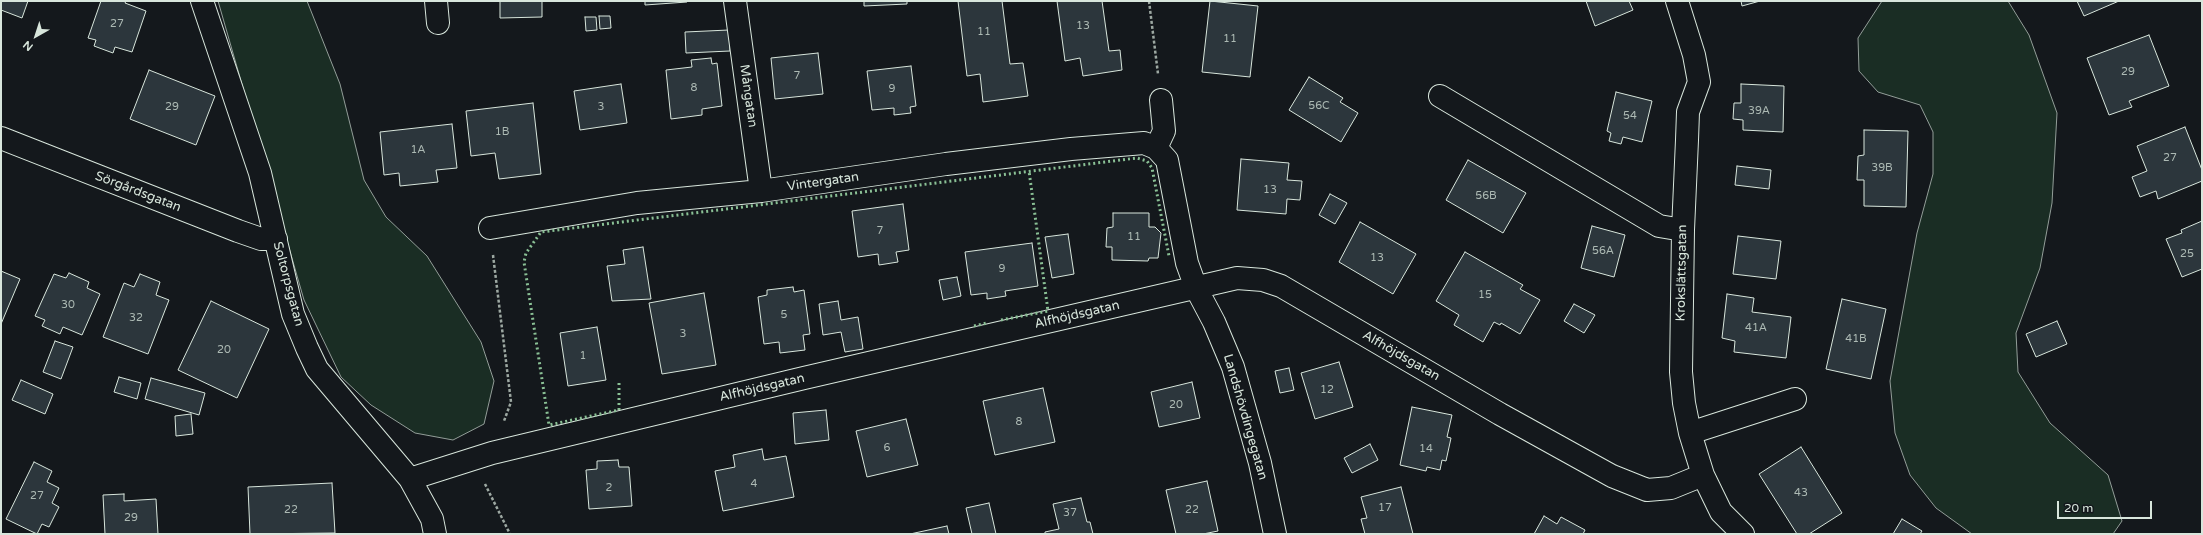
<!DOCTYPE html>
<meta charset="utf-8">
<style>
body{margin:0}
#map{position:relative;width:2203px;height:535px;overflow:hidden;background:#14181c;font-family:"Varela Round",sans-serif}
canvas{display:block}
.frame{position:absolute;inset:0;border:2px solid #d8e6dc;pointer-events:none}
.north{position:absolute;left:16px;top:16px;width:40px;height:40px;-webkit-text-stroke:3px #14181c;paint-order:stroke;rotate:219deg;font-size:11px;font-weight:700;line-height:16px;text-align:center;color:#d8e6dc}
.north::after{content:'';display:block;margin:auto;width:14px;height:18px;background:#d8e6dc;clip-path:polygon(50% 0,100% 100%,50% 72%,0 100%)}
.scale{position:absolute;left:2057px;top:501px;width:95px;height:18px;box-sizing:border-box;border:2px solid #d8e6dc;border-top:0;padding-left:5px;font-size:12px;line-height:14px;white-space:nowrap;color:#d8e6dc;-webkit-text-stroke:3px #14181c;paint-order:stroke}
</style>
<div id="map">
<canvas width="2203" height="535"></canvas>
<div class="frame"></div>
<div class="north">N</div>
<div class="scale">20 m</div>
</div>
<script>
const c = document.querySelector('canvas').getContext('2d');
c.lineJoin = 'round';
function fillPath(path, color) {
  c.fillStyle = color;
  c.fill(path, 'evenodd');
}
function shape(rows) {
  const path = new Path2D();
  for (const r of rows) {
    path.moveTo(r[0], r[1]);
    for (let i = 2; i < r.length; i += 2) path.lineTo(r[i], r[i + 1]);
  }
  return path;
}
function strokePath(path, color, width, dash) {
  c.strokeStyle = color;
  c.lineWidth = width;
  c.lineCap = dash ? 'butt' : 'round';
  c.setLineDash(dash || []);
  c.stroke(path);
}
function label(font, color, halo, rows, align = 'center') {
  c.font = font + ' "Varela Round",sans-serif';
  c.lineWidth = 3;
  c.setLineDash([]);
  c.textBaseline = 'middle';
  c.strokeStyle = halo;
  c.fillStyle = color;
  for (const [text, x, y, turn = 0] of rows) {
    c.save();
    c.translate(x, y);
    c.rotate((+turn || 0) * Math.PI / 180);
    c.textAlign = isNaN(turn) ? turn : align;
    if (halo) c.strokeText(text, 0, 0);
    c.fillText(text, 0, 0);
    c.restore();
  }
}
const green = shape([
 [218,1,307,1,340,84,364,180,386,217,427,256,481,342,494,381,484,424,453,440,415,433,371,405,341,377,304,300,218,1],
 [1882,1,2008,1,2029,35,2057,113,2052,203,2040,268,2016,333,2018,372,2050,423,2108,475,2122,521,2113,534,1972,534,1936,508,1910,475,1895,433,1890,381,1917,233,1933,174,1933,132,1920,105,1878,92,1859,71,1858,38,1882,1]
]);
const building = shape([
 [1,1,28,1,22,18,1,10,1,1],
 [101,1,126,1,125,3,146,11,132,52,115,47,113,53,94,46,96,40,88,38,101,1],
 [500,1,542,1,542,17,500,18,500,1],
 [645,1,687,1,687,2,645,5,645,1],
 [864,1,907,1,907,4,864,6,864,1],
 [958,1,1002,1,1010,64,1023,63,1028,96,983,102,980,74,967,76,958,1],
 [1057,1,1102,1,1109,51,1120,50,1122,70,1083,76,1080,58,1065,61,1057,1],
 [1210,1,1258,6,1250,77,1202,72,1210,1],
 [1586,1,1629,1,1633,10,1595,26,1586,1],
 [1741,1,1760,1,1742,6,1741,1],
 [2077,1,2119,1,2084,16,2077,1],
 [599,16,610,16,611,28,600,29,599,16],
 [585,17,596,17,597,30,586,31,585,17],
 [729,30,730,51,686,53,685,32,729,30],
 [2149,35,2169,86,2129,101,2132,107,2109,115,2087,58,2149,35],
 [818,53,823,94,775,99,771,58,818,53],
 [711,58,712,64,717,63,722,106,702,109,702,115,671,119,666,70,692,67,691,60,711,58],
 [911,66,916,106,910,107,911,113,894,115,894,108,872,110,867,71,911,66],
 [149,70,215,96,196,145,130,119,149,70],
 [1309,77,1343,98,1340,102,1358,113,1341,142,1289,110,1309,77],
 [621,84,627,123,580,130,574,91,621,84],
 [1741,84,1784,86,1783,132,1743,130,1743,120,1733,119,1734,103,1741,103,1741,84],
 [1616,92,1652,101,1642,142,1623,137,1621,144,1609,141,1611,133,1607,131,1616,92],
 [533,103,541,174,499,179,495,153,471,156,466,111,533,103],
 [452,124,457,168,436,170,438,182,400,186,399,173,384,175,380,132,452,124],
 [2185,127,2202,170,2202,181,2158,199,2156,191,2140,197,2132,177,2147,171,2137,146,2185,127],
 [1864,130,1908,131,1906,207,1864,206,1864,180,1857,180,1858,156,1864,155,1864,130],
 [1241,159,1289,163,1287,180,1302,181,1300,200,1287,199,1286,214,1237,210,1241,159],
 [1468,160,1526,193,1503,233,1446,200,1468,160],
 [1737,166,1771,170,1769,189,1735,185,1737,166],
 [1330,194,1347,203,1335,224,1319,215,1330,194],
 [903,204,909,250,896,252,898,262,879,265,878,254,858,257,852,211,903,204],
 [1113,213,1149,213,1149,227,1155,227,1161,233,1158,258,1149,258,1148,261,1112,260,1112,247,1106,247,1107,228,1113,227,1113,213],
 [2202,221,2202,269,2182,277,2166,239,2182,233,2181,230,2202,221],
 [1360,222,1416,254,1393,294,1339,262,1360,222],
 [1592,226,1625,235,1614,277,1581,268,1592,226],
 [1068,234,1074,274,1052,278,1045,237,1068,234],
 [1738,236,1781,241,1776,279,1733,274,1738,236],
 [1032,243,1038,286,1005,291,1006,296,987,299,987,293,971,295,965,252,1032,243],
 [643,247,651,299,612,301,607,266,625,264,623,250,643,247],
 [1465,252,1523,285,1520,289,1540,300,1520,334,1501,323,1500,325,1494,322,1483,342,1454,325,1459,315,1436,301,1465,252],
 [1,271,20,279,1,324,1,271],
 [69,273,89,282,87,288,100,294,82,335,63,327,60,334,42,326,45,320,35,316,54,274,66,278,69,273],
 [140,274,160,282,156,295,169,300,148,354,103,337,124,283,134,287,140,274],
 [957,277,961,296,943,300,939,280,957,277],
 [793,287,794,292,804,290,810,334,803,335,805,350,780,353,779,342,764,344,758,297,767,295,767,290,793,287],
 [704,293,716,365,662,374,649,303,704,293],
 [1727,294,1754,298,1752,312,1791,317,1786,358,1734,352,1735,341,1722,338,1727,294],
 [1842,299,1886,309,1871,379,1826,369,1842,299],
 [211,301,269,329,237,398,178,370,211,301],
 [838,301,841,320,858,317,863,349,845,352,841,332,823,335,819,304,838,301],
 [1574,304,1595,315,1584,333,1564,321,1574,304],
 [2057,321,2067,344,2036,357,2026,334,2057,321],
 [597,327,606,380,568,386,560,333,597,327],
 [55,341,73,347,61,379,43,372,55,341],
 [1339,362,1353,407,1315,419,1301,373,1339,362],
 [1289,368,1294,390,1280,393,1275,371,1289,368],
 [119,377,141,383,137,399,114,392,119,377],
 [151,378,205,393,199,415,145,399,151,378],
 [21,380,53,394,45,414,12,400,21,380],
 [1192,382,1200,418,1159,427,1151,392,1192,382],
 [1043,388,1055,442,995,455,983,401,1043,388],
 [1412,407,1452,415,1447,437,1451,438,1446,461,1442,460,1440,470,1427,467,1426,471,1400,465,1412,407],
 [826,410,829,440,795,444,793,413,826,410],
 [191,414,193,434,176,436,175,416,191,414],
 [906,419,918,465,867,477,856,431,906,419],
 [1370,444,1378,460,1352,473,1344,458,1370,444],
 [1801,447,1842,513,1809,534,1797,534,1759,474,1801,447],
 [762,449,764,460,786,456,794,497,723,511,715,471,735,467,733,455,762,449],
 [618,460,619,467,629,467,632,506,589,509,586,470,597,469,597,461,618,460],
 [34,462,52,471,47,482,59,488,52,503,59,507,49,527,42,524,37,534,6,519,34,462],
 [1207,481,1218,531,1203,534,1176,534,1166,490,1207,481],
 [332,483,335,533,250,534,248,487,332,483],
 [1401,487,1413,534,1365,534,1361,519,1367,518,1361,497,1401,487],
 [124,494,124,501,156,499,158,534,105,534,103,495,124,494],
 [1081,498,1087,522,1090,522,1093,534,1045,534,1045,532,1059,529,1053,504,1081,498],
 [989,503,996,534,972,534,966,508,989,503],
 [1544,516,1557,524,1561,517,1585,530,1583,534,1534,534,1544,516],
 [1902,519,1922,531,1920,534,1893,534,1902,519],
 [947,526,949,534,910,534,947,526]
]);
const path = shape([
 [1149,1,1158,74],
 [493,255,511,402,504,421],
 [485,484,510,534]
]);
const minor = shape([
 [202,1,260,173,293,314,307,348,317,369,410,479,432,519,435,534],
 [436,1,438,23],
 [735,1,761,191],
 [1677,1,1694,55,1699,82,1688,112,1687,140,1683,230,1681,372,1684,403,1690,433,1703,475,1721,512,1743,534],
 [1440,96,1659,226,1683,230],
 [1161,100,1164,131,1156,148,1167,160,1187,263,1196,288,1214,322,1233,367,1260,463,1275,534],
 [1,138,238,231,261,239,276,239],
 [490,228,637,203,761,191,946,164,1071,149,1144,143,1156,148],
 [1690,433,1795,399],
 [410,479,492,453,804,378,1237,278,1263,280,1281,286,1500,414,1612,476,1647,490,1671,488,1703,475]
]);
const hedge = shape([
 [1001,320,1048,311,1029,171],
 [974,326,987,323],
 [619,383,619,410,549,425,524,262,526,253,541,232,1137,158,1147,161,1152,168,1169,256]
]);
const numberNames = [
 ["27",117,24],
 ["13",1083,26],
 ["11",984,32],
 ["11",1230,39],
 ["29",2128,72],
 ["7",797,76],
 ["8",694,88],
 ["9",892,89],
 ["56C",1319,106],
 ["29",172,107],
 ["3",601,107],
 ["39A",1759,111],
 ["54",1630,116],
 ["1B",502,132],
 ["1A",418,150],
 ["27",2170,158],
 ["39B",1882,168],
 ["13",1270,190],
 ["56B",1486,196],
 ["7",880,231],
 ["11",1134,237],
 ["56A",1603,251],
 ["25",2187,254],
 ["13",1377,258],
 ["9",1002,269],
 ["15",1485,295],
 ["30",68,305],
 ["5",784,315],
 ["32",136,318],
 ["41A",1756,328],
 ["3",683,334],
 ["41B",1856,339],
 ["20",224,350],
 ["1",583,356],
 ["12",1327,390],
 ["20",1176,405],
 ["8",1019,422],
 ["6",887,448],
 ["14",1426,449],
 ["4",754,484],
 ["2",609,488],
 ["43",1801,493],
 ["27",37,496],
 ["17",1385,508],
 ["22",291,510],
 ["22",1192,510],
 ["37",1070,513],
 ["29",131,518]
];
const streetNames = [
 ["Mångatan",748,96,82],
 ["Vintergatan",823,182,-8],
 ["Sörgårdsgatan",138,192,21],
 ["Krokslättsgatan",1682,273,-89],
 ["Soltorpsgatan",288,284,75],
 ["Alfhöjdsgatan",1077,315,-13],
 ["Alfhöjdsgatan",1401,356,30],
 ["Alfhöjdsgatan",762,388,-13],
 ["Landshövdingegatan",1245,417,74]
];
fillPath(green, '#1a2d24');
strokePath(green, '#939e99', 1);
fillPath(building, '#2c363c');
strokePath(building, '#d8e6dc', 1);
strokePath(minor, '#d8e6dc', 24);
strokePath(path, '#9da8a2', 2.5, [3, 2]);
strokePath(minor, '#14181c', 22);
strokePath(hedge, '#8ac095', 3, [2, 3]);
label('11px', '#adbab4', null, numberNames);
label('13px', '#d8e6dc', '#14181c', streetNames);
</script>
